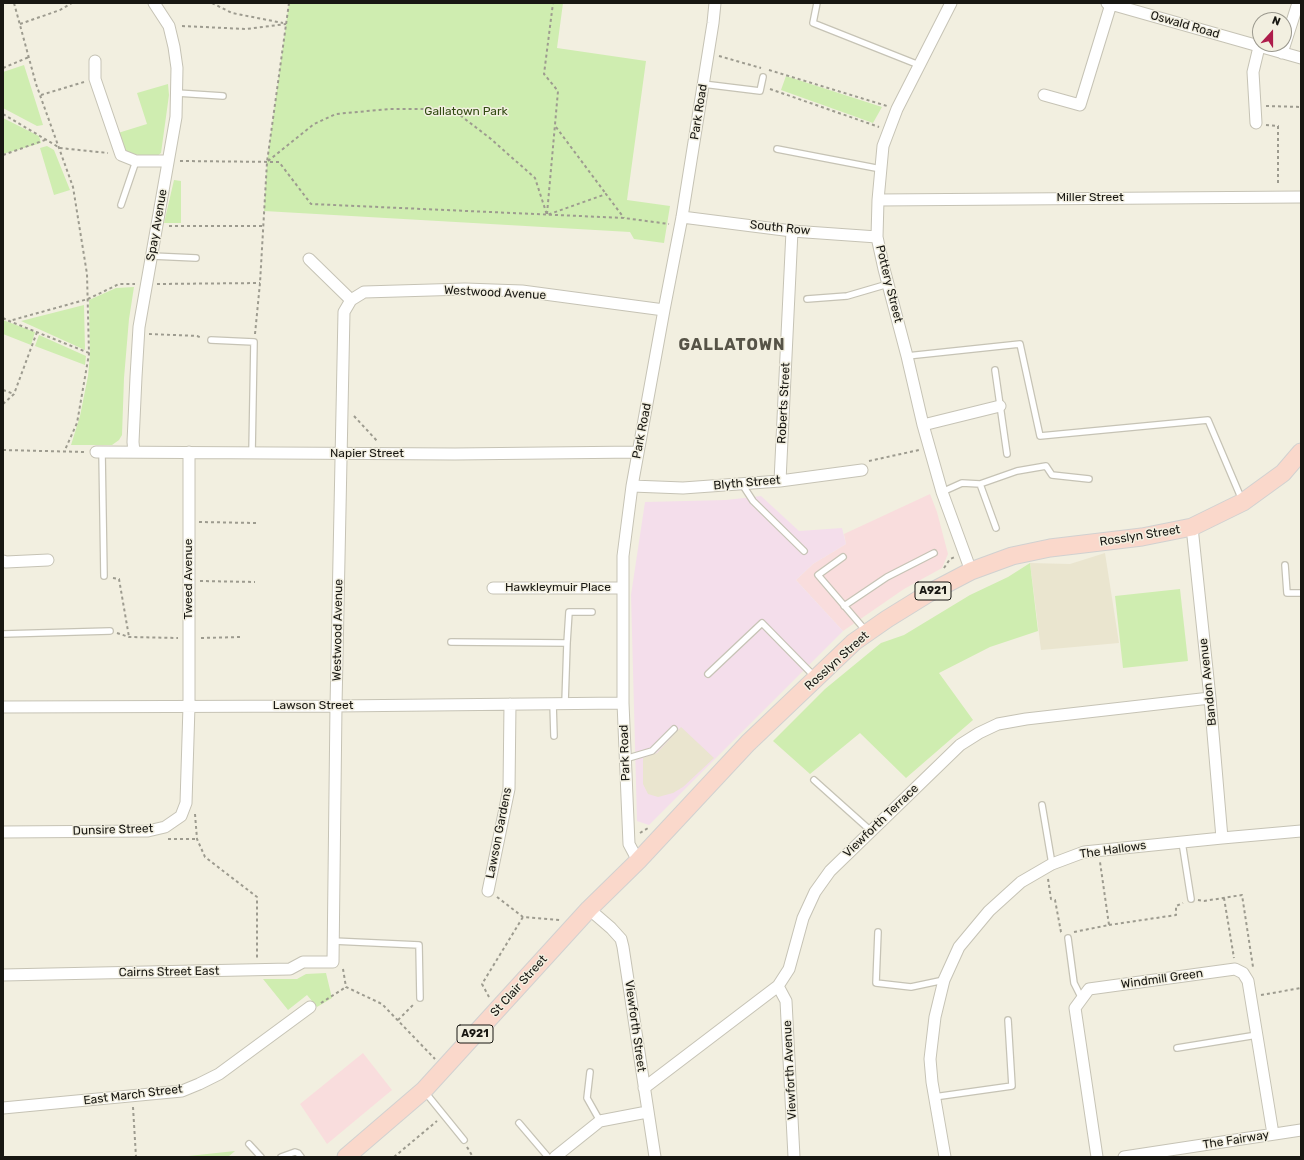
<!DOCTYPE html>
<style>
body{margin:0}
#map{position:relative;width:1304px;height:1160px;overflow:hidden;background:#f2efe0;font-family:Rubik,sans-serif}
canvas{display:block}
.frame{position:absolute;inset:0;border:4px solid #181712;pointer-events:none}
.north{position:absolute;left:1252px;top:12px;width:40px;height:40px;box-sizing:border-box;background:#f2efe0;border:1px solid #9b998e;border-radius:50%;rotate:21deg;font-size:11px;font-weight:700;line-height:16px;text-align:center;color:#181712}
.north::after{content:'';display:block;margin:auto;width:14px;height:18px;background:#ae1c4b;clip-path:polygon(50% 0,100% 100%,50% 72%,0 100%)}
</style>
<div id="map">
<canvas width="1304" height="1160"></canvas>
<div class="frame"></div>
<div class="north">N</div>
</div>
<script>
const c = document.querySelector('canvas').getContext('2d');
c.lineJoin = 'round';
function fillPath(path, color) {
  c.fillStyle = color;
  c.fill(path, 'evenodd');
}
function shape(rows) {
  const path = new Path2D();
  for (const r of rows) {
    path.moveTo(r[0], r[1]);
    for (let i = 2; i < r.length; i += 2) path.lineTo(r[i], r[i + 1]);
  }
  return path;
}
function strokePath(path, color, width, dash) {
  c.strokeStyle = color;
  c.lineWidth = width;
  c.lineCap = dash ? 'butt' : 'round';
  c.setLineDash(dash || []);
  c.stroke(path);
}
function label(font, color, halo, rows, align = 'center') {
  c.font = font + ' Rubik,sans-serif';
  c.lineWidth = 3;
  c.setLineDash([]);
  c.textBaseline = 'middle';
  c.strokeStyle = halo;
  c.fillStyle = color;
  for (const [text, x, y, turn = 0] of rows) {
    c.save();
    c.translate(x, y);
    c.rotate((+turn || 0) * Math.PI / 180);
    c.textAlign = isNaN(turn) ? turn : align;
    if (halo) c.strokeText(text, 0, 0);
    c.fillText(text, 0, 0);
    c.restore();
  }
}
const commercial = shape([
 [930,494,937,512,948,554,942,568,904,589,843,631,796,580,813,564,846,544,844,534],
 [363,1053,392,1090,327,1144,300,1104]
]);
const industrial = shape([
 [761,496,799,531,842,528,846,544,813,564,796,580,843,631,649,825,637,821,631,595,645,502,726,500]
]);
const built = shape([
 [1105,553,1119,643,1041,650,1030,563,1070,564],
 [681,727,714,758,683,787,673,793,658,797,648,794,643,784,643,758,657,753]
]);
const green = shape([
 [289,3,563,3,557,48,646,61,627,200,670,206,664,243,634,239,630,232,264,211,267,162],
 [24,65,43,125,37,126,3,108,3,72],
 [786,76,882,107,873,123,781,90],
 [168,84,169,95,161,153,157,156,152,158,125,152,118,133,147,124,137,93],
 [3,118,39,136,41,143,3,154],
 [47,146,54,150,70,190,54,195,40,148],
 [174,180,181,181,181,223,164,223],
 [134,287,129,319,124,378,122,435,119,440,112,445,71,445,80,416,88,376,90,354,89,300,116,288],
 [84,305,85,350,21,321],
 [3,320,35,332,31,345,3,334],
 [39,335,86,356,85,365,35,346],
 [1030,563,1038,631,990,647,939,673,973,720,906,778,860,733,810,774,773,741,825,689,881,643,904,635,970,595,1008,577],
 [1180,589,1188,661,1123,668,1115,596],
 [326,973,332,998,317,1007,307,995,288,1010,263,979,297,979,306,974],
 [235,1151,228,1157,179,1157]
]);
const path = shape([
 [14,3,36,84,73,187,87,274,89,354,77,423,64,452],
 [212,3,232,13,283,23],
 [20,24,60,10,72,3],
 [182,26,246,29,286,24],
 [719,56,761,68],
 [3,68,29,57],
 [769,70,887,106],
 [770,89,879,127],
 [41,95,84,82],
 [1266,106,1301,107],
 [3,114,60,148,108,153],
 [1266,125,1278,126,1278,186],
 [556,127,606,194],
 [3,155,45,140],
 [180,161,279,162,311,204,624,218,669,224],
 [268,161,314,124,336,114,389,109,452,109,491,139,535,178,547,215,606,194,624,218],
 [547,214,558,91,544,74,553,3],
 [169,226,263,226],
 [157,284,260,283],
 [3,318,9,321],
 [149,334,197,336,202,338],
 [255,334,260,283,267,162,289,3],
 [89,353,9,321,88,299,119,284,135,284],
 [3,390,14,394],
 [3,404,14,394,37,332],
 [354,416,378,442],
 [3,450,85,452],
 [869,461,919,450],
 [199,522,256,523],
 [944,568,950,559,955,557],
 [113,578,119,579,129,637],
 [200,581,255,582],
 [117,633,129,637,178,638],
 [201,638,241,637],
 [195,814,197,839,205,857,257,897,257,959],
 [640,833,648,828],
 [168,839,197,839],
 [1048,879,1051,899,1055,900,1061,932,1062,933],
 [497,897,523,917,560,920],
 [1224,898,1234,958],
 [1198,900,1204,901,1242,895,1253,967],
 [1109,925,1176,915,1176,906,1183,903],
 [1074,932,1109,925,1100,862],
 [343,969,346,987,382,1004,435,1059],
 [1261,995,1301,988],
 [489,997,482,984,523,917],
 [321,1003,346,987],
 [398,1020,414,1004],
 [133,1107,136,1157],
 [467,1147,473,1157],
 [394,1157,437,1121]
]);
const lane = shape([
 [817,3,813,23,919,65],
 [703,84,760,91,763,77],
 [177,93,223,96],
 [777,149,881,169],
 [121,205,136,161],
 [152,256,196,258],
 [807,299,847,296,888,284],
 [211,340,254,342,252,453],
 [907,356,1020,344,1040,436,1208,420,1242,500],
 [995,370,1007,454],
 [102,452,104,576],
 [742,484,753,501,804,551],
 [980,484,1017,471,1046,466,1052,475,1089,479],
 [942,492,962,483,980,484,996,528],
 [843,557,818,575,866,631],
 [1285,565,1287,593,1301,593],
 [844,606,887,577,934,553],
 [3,634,110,631],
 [451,642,567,643,565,703],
 [567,643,569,612,592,612],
 [708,674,762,623,815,677],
 [553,703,554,736],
 [625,759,652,751,674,729],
 [814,780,871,831],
 [1042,805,1052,864],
 [1182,842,1191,899],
 [878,932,876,983,911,987,944,980],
 [1068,938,1074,983,1082,999],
 [333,941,419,945,420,998],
 [1177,1048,1257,1035],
 [590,1072,587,1098,600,1121],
 [425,1092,464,1140],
 [934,1097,1012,1086,1008,1020],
 [519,1123,548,1157],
 [249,1144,261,1157],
 [281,1157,295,1152,298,1153,301,1157]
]);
const street = shape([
 [951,3,897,109,883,146,878,200,877,237,884,269,907,356,923,425,942,492,971,571],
 [1107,3,1301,58],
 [1282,53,1298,3],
 [95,61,95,79,121,155,136,161,168,161],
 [1044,95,1080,105,1111,4],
 [1256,123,1253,72,1259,47],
 [878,200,1301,197],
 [682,217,792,231,877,237],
 [309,259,351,300],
 [923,425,1000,406],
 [96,452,455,454,638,452],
 [134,452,133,442,136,377,139,327,176,117,177,68,174,47,169,26,154,3],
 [780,481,792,231],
 [632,486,683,488,780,481,862,470],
 [1192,527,1210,698,1222,838],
 [3,561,6,562,48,560],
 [493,588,623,588],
 [3,707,336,706,623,703],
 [3,832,148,831,165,827,181,816,186,803,189,706,189,452],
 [638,861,629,844,623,703,623,556,632,486,664,310,682,217,713,23,715,3],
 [488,891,509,789,510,704],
 [589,909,611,928,621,939,623,947,655,1157],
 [3,975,290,969,303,962,333,962,336,706,344,312,351,300,364,292,465,289,522,291,664,310],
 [778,986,786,1001,794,1157],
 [644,1088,778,986,789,969,803,918,815,892,830,871,960,745,979,733,998,724,1026,719,1210,698],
 [3,1108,182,1091,199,1084,219,1074,310,1007],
 [555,1157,600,1121,647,1112],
 [945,1157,932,1082,930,1059,935,1017,944,980,959,947,989,911,1021,882,1052,864,1084,852,1222,838,1301,831],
 [1097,1157,1075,1008,1089,989,1235,969,1243,973,1248,981,1273,1134],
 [1124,1157,1301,1130]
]);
const primary = shape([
 [346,1157,424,1090,589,909,638,861,748,743,854,642,887,619,929,593,971,571,1012,556,1050,548,1142,537,1192,527,1243,502,1283,473,1301,452]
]);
const shields = [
 [933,591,36],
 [475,1034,36]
];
const shieldNames = [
 ["A921",933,591],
 ["A921",475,1034]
];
const streetNames = [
 ["Oswald Road",1185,25,16],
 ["Park Road",699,112,-81],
 ["Miller Street",1090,198],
 ["Spay Avenue",157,225,-80],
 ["South Row",780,228,6],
 ["Pottery Street",889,284,76],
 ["Westwood Avenue",495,293,3],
 ["Roberts Street",784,403,-87],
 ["Park Road",642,431,-79],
 ["Napier Street",367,454],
 ["Blyth Street",747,483,-5],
 ["Rosslyn Street",1140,536,-9],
 ["Tweed Avenue",189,579,-90],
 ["Hawkleymuir Place",558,588],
 ["Westwood Avenue",338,630,-89],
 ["Rosslyn Street",837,661,-42],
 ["Bandon Avenue",1208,682,-96],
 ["Lawson Street",313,706],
 ["Park Road",625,753,-92],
 ["Viewforth Terrace",881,821,-44],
 ["Dunsire Street",113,830,-2],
 ["Lawson Gardens",499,833,-79],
 ["The Hallows",1113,850,-8],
 ["Cairns Street East",169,972,-1],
 ["Windmill Green",1162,979,-8],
 ["St Clair Street",519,986,-48],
 ["Viewforth Street",635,1026,82],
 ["Viewforth Avenue",790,1070,-93],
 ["East March Street",133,1095,-7],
 ["The Fairway",1236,1140,-9]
];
const parkNames = [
 ["Gallatown Park",466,112]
];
const districtNames = [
 ["GALLATOWN",732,345]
];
fillPath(commercial, '#f9dddd');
fillPath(industrial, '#f4deeb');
fillPath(built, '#eae5cf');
fillPath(green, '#cfedb0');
strokePath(lane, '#c6c3b5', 8);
strokePath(street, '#c6c3b5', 13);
strokePath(primary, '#d1d1d0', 19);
strokePath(path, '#9d9b8f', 2, [3, 3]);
strokePath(lane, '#fff', 5.5);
strokePath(street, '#fff', 11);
strokePath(primary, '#fad8cb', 17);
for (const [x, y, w] of shields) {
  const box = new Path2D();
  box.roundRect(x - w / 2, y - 9, w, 18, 3);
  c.fillStyle = '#f2efe0';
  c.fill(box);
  strokePath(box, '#181712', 1);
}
label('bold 11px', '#181712', null, shieldNames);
label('12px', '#181712', '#f2efe0', streetNames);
label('12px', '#334b13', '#f2efe0', parkNames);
c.letterSpacing = '1px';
label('bold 16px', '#565347', '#f2efe0', districtNames);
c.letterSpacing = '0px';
</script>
